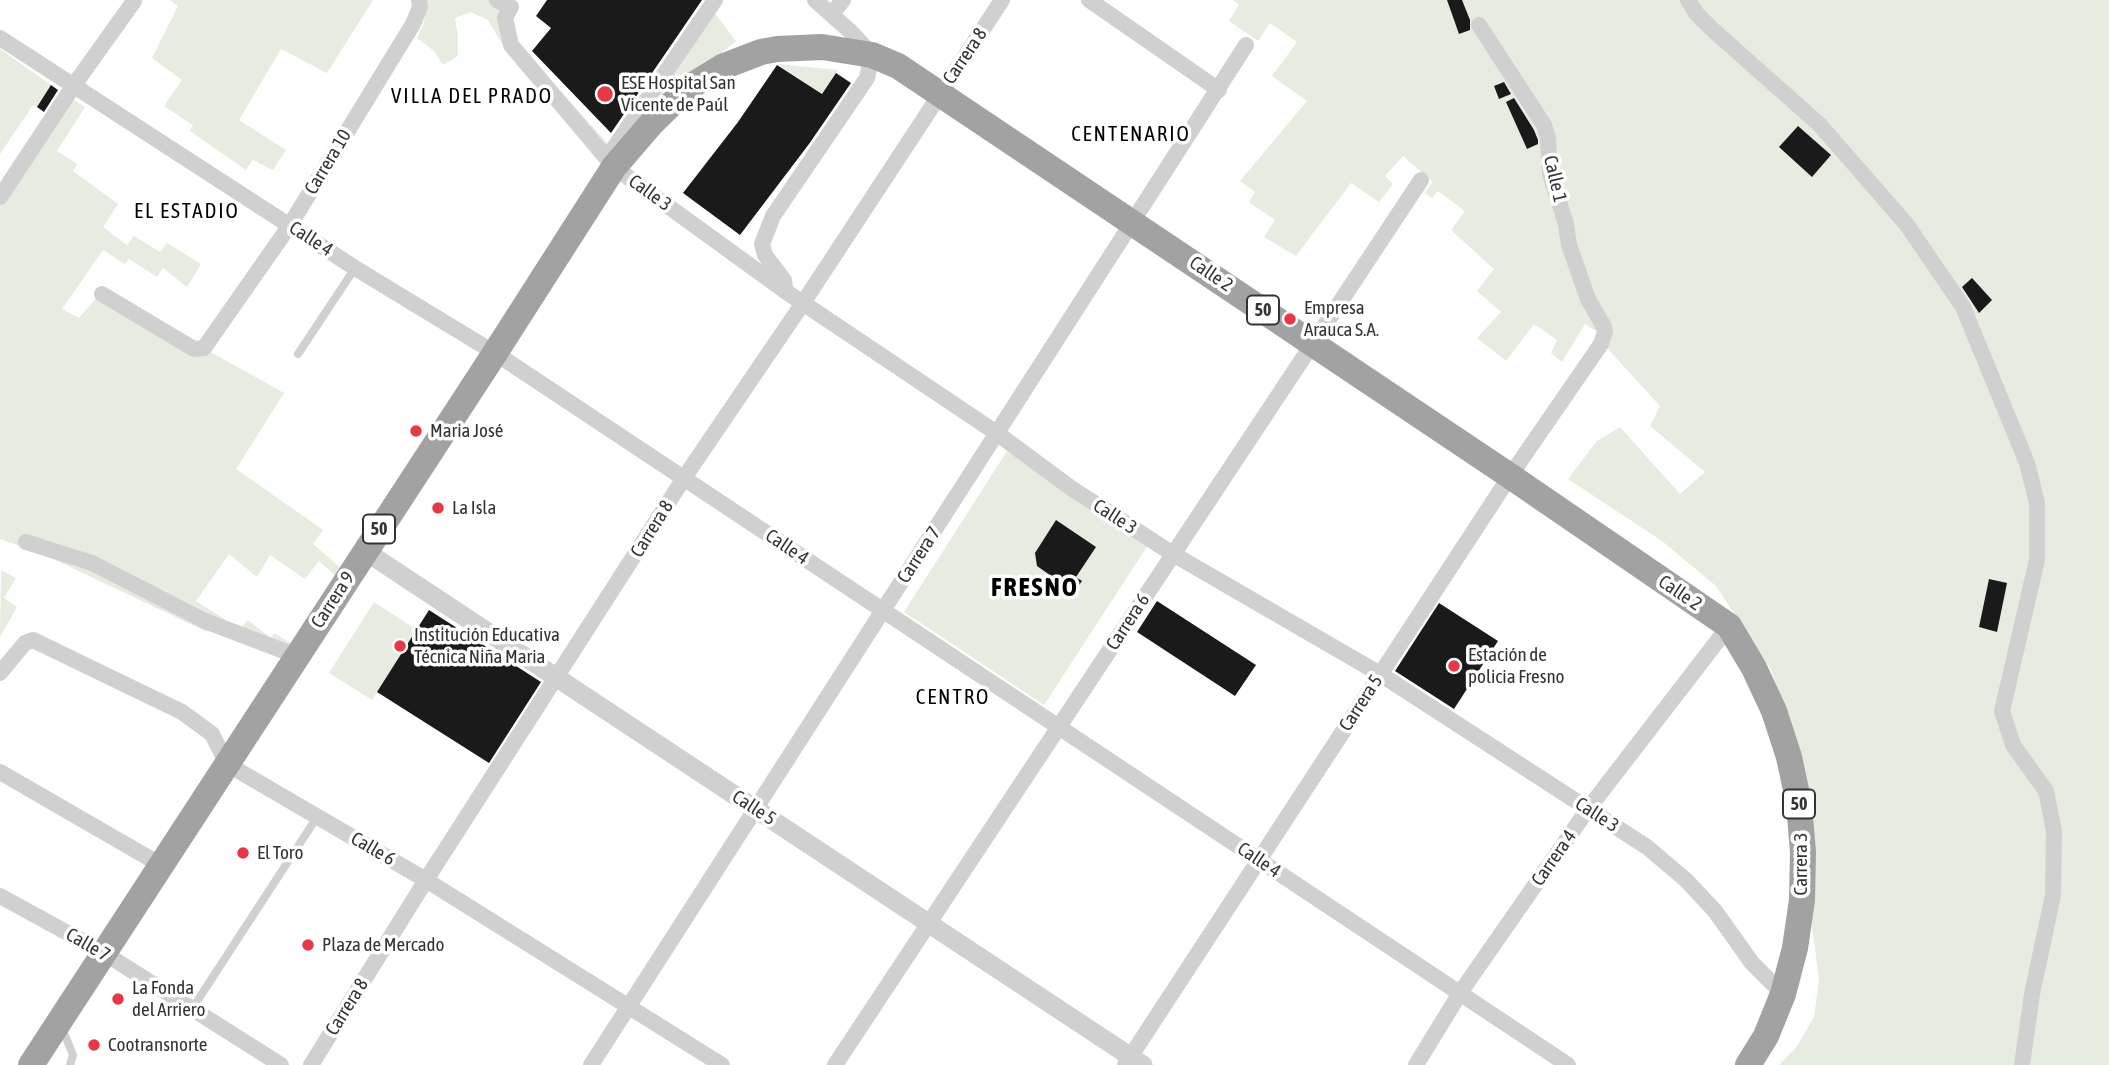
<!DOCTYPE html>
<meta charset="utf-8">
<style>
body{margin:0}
canvas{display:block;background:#fff}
</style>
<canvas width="2109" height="1065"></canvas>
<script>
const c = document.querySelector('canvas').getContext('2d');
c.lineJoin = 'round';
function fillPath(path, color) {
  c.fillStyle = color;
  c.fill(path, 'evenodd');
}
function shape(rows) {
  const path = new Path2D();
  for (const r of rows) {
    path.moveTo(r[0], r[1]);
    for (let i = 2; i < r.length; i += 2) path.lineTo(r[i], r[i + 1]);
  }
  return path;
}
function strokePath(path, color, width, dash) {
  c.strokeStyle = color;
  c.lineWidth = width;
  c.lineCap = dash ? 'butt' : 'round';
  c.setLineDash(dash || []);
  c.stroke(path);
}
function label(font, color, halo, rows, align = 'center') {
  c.font = font + ' "Asap Condensed",sans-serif';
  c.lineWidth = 7;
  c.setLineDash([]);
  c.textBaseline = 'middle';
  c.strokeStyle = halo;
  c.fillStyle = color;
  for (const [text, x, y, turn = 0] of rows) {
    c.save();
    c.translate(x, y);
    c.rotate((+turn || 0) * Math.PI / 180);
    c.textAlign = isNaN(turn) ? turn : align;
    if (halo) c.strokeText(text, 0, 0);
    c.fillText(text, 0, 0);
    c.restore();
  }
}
const green = shape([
 [170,0,373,0,327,73,281,49,239,120,286,150,273,170,253,160,246,170,190,131,193,125,164,106,182,80,152,58,178,6],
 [426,0,498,0,510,18,517,43,609,145,601,162,499,39,488,20,471,12,455,18,458,36,458,56,443,65,434,51,417,38,424,23],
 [1233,0,2109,0,2109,1065,1779,1065,1796,1048,1814,1017,1819,979,1782,701,1770,668,1716,586,1662,541,1568,479,1597,441,1620,427,1680,494,1705,472,1650,426,1660,406,1607,348,1602,335,1585,324,1562,362,1551,353,1557,340,1534,324,1506,361,1477,338,1501,312,1477,291,1494,269,1451,230,1465,211,1438,191,1432,198,1425,193,1433,182,1403,156,1385,176,1393,184,1379,202,1351,183,1296,256,1264,237,1275,220,1249,202,1255,192,1240,181,1307,101,1272,76,1297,42,1270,23,1258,41,1229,21,1239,5],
 [713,11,736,41,671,95,615,160],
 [0,49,51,85,37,107,33,105,0,154],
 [777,64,838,70,822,94],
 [66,95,85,107,57,151,77,164,73,171,118,204,103,227,127,245,134,236,160,252,167,243,201,264,187,287,163,268,157,277,129,259,125,264,103,250,62,309,79,318,98,296,202,357,207,350,284,393,236,469,323,530,313,544,343,570,338,578,319,561,305,579,270,555,257,577,229,554,196,601,240,629,248,620,271,638,274,633,296,646,244,639,239,643,210,626,207,632,45,555,0,539,0,204],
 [1009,448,1148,545,1044,705,904,612],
 [1,570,16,578,4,598,17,607,0,637],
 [374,602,417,630,372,700,329,673]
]);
const building = shape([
 [547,0,702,0,611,133,532,51,551,28,536,16],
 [1447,0,1462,0,1470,20,1470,30,1459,34],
 [777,65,822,94,836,73,851,83,809,144,740,235,683,193,738,122],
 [1504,82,1511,94,1499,99,1494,86],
 [51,85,58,90,44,112,37,107],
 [1514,98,1534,130,1538,140,1538,144,1527,149,1506,102],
 [1798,126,1831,155,1812,177,1779,147],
 [1972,278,1992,300,1979,313,1962,287],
 [1056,520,1096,547,1076,577,1082,581,1074,592,1037,566,1035,553],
 [1989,579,2007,583,1997,632,1979,627],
 [1157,601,1256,665,1235,696,1137,632],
 [1439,603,1498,641,1454,709,1395,671],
 [429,610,541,682,489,763,377,692]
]);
const service = shape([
 [298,354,355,268],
 [192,1009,317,817],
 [62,1028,73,1055,70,1065]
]);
const minor = shape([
 [497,0,511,7,505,18,511,45,614,167,785,291,998,434,1071,488,1173,554,1380,674,1647,847,1686,880,1715,911,1752,963,1783,994],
 [1089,0,1219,90],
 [1688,0,1696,13,1713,30,1820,125,1907,225,1963,307,2027,463,2037,503,2037,560,2002,711,2013,745,2046,791,2054,831,2053,895,2032,994,2022,1065],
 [832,14,843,0],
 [0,38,355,268,495,353,1568,1065],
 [607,158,715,0],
 [0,197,74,85,134,1],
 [785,288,784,280,765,255,762,244,773,216,867,78,872,55,851,32,815,0],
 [102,294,194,349,204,348,290,225,413,24,420,7,419,0],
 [26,542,92,563,205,621,297,656],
 [0,673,25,643,33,640,182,712,212,734,227,764,426,880,722,1065],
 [0,772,161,865],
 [0,896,104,953,281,1065],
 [311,1065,426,880,684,478,803,303,1002,0],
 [591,1065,1246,45],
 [835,1065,1421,180],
 [1125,1065,1510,476,1601,344,1605,332,1604,327,1588,299,1569,245,1566,224,1550,174,1548,138,1544,125,1479,25],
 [1416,1065,1460,993,1588,809,1729,626]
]);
const tertiary = shape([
 [365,551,1143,1065]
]);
const trunk = shape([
 [31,1065,495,353,614,167,651,124,688,88,722,67,761,52,777,49,822,47,872,55,898,66,1510,476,1729,626,1754,668,1774,711,1789,757,1799,804,1803,852,1802,900,1795,948,1783,994,1766,1036,1748,1065]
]);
const markers = [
 [605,94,9,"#e63946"],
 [1290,319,7,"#e63946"],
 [416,431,7,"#e63946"],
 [438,508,7,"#e63946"],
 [400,646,7,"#e63946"],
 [1454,666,7,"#e63946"],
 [243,853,7,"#e63946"],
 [308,945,7,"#e63946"],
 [118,999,7,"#e63946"],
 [94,1045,7,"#e63946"]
];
const shields = [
 [1263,310,32],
 [379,529,32],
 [1799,804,32]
];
const shieldNames = [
 ["50",1263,310],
 ["50",379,529],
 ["50",1799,804]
];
const streetNames = [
 ["Carrera 8",965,56,-56],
 ["Carrera 10",328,162,-59],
 ["Calle 1",1555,179,77],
 ["Calle 3",650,193,36],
 ["Calle 4",311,239,33],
 ["Calle 2",1211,274,34],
 ["Calle 3",1115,517,33],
 ["Carrera 8",652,529,-58],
 ["Calle 4",787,547,34],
 ["Carrera 7",919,555,-57],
 ["Calle 2",1680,593,34],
 ["Carrera 9",333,600,-57],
 ["Carrera 6",1128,622,-57],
 ["Carrera 5",1361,703,-57],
 ["Calle 5",754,808,33],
 ["Calle 3",1597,815,33],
 ["Calle 6",373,849,30],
 ["Carrera 4",1554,858,-55],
 ["Calle 4",1259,860,34],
 ["Carrera 3",1801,864,-90],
 ["Calle 7",88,945,30],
 ["Carrera 8",347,1007,-58]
];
const poiNames = [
 ["ESE Hospital San",621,83],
 ["Vicente de Paúl",621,105],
 ["Empresa",1304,308],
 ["Arauca S.A.",1304,330],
 ["Maria José",430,431],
 ["La Isla",452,508],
 ["Institución Educativa",414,635],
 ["Técnica Niña Maria",414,657],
 ["Estación de",1468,655],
 ["policia Fresno",1468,677],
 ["El Toro",257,853],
 ["Plaza de Mercado",322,945],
 ["La Fonda",132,988],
 ["del Arriero",132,1010],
 ["Cootransnorte",108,1045]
];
const neighbourhoodNames = [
 ["VILLA DEL PRADO",472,96],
 ["CENTENARIO",1131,134],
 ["EL ESTADIO",187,211],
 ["CENTRO",953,697]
];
const districtNames = [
 ["FRESNO",1035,588]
];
fillPath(green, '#e6ecdf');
fillPath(building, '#1a1a1a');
strokePath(service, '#d0d0d0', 8);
strokePath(minor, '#d0d0d0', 16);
strokePath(tertiary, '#d0d0d0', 19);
strokePath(trunk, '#a2a2a2', 26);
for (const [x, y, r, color] of markers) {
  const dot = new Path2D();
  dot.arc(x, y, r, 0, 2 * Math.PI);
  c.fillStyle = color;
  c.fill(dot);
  strokePath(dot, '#fff', 2.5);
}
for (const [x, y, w] of shields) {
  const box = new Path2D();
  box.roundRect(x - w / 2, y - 14.5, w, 29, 5);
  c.fillStyle = '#fff';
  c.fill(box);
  strokePath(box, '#333', 2);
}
label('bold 18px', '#333', null, shieldNames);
label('19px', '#333', '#fff', streetNames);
label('19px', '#333', '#fff', poiNames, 'left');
c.letterSpacing = '2px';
label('21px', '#000', '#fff', neighbourhoodNames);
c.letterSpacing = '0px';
c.letterSpacing = '2px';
label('bold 26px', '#000', '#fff', districtNames);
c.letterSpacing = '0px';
</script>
